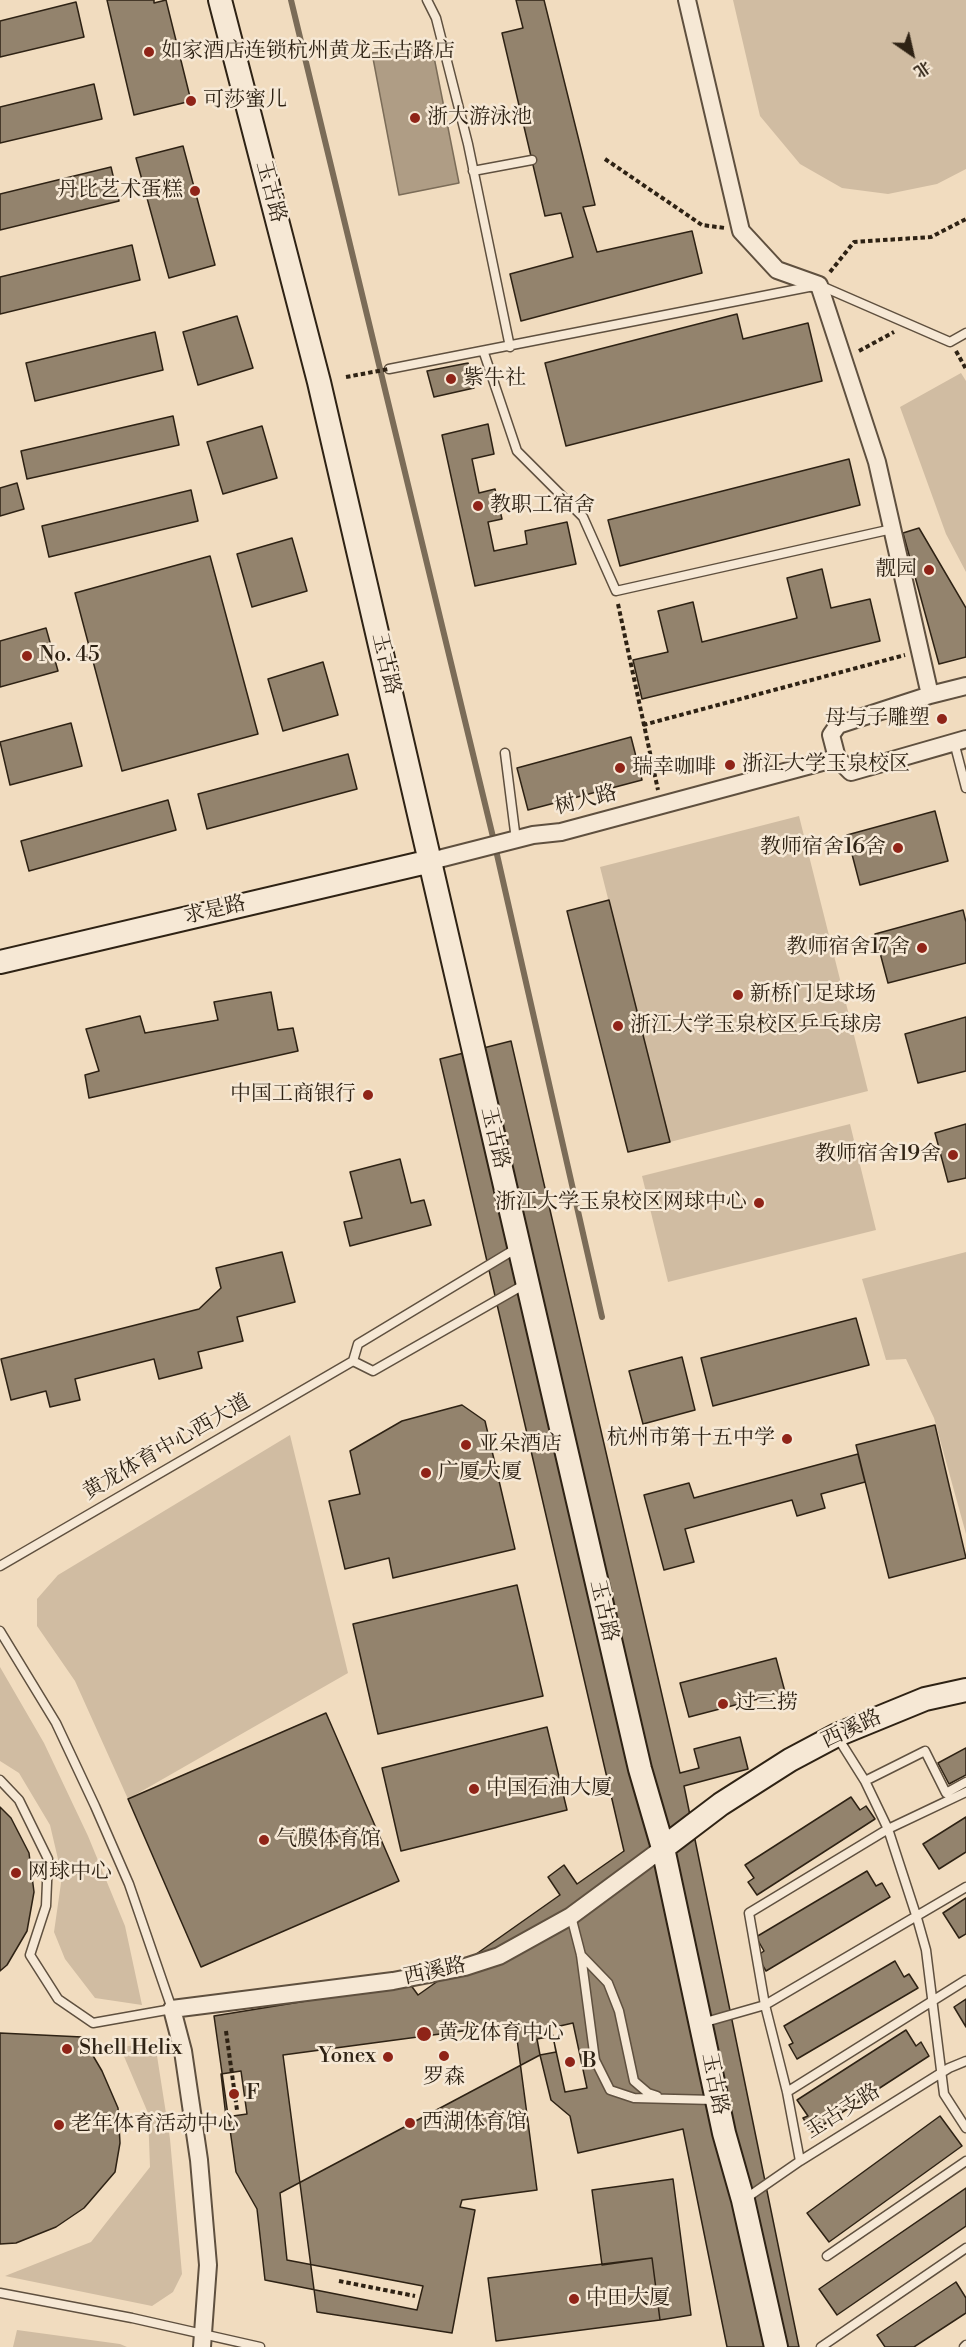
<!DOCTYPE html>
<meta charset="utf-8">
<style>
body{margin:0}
#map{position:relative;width:966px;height:2347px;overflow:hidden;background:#f1dcbf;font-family:"Libre Bodoni","Noto Serif SC",serif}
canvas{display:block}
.north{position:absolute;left:882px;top:24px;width:60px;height:60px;-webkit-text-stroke:4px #f6e8d5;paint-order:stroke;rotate:146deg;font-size:16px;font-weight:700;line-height:24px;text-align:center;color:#2e2214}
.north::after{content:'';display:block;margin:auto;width:21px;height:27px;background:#2e2214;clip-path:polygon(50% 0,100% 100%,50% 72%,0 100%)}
</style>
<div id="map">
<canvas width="966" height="2347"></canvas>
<div class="north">北</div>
</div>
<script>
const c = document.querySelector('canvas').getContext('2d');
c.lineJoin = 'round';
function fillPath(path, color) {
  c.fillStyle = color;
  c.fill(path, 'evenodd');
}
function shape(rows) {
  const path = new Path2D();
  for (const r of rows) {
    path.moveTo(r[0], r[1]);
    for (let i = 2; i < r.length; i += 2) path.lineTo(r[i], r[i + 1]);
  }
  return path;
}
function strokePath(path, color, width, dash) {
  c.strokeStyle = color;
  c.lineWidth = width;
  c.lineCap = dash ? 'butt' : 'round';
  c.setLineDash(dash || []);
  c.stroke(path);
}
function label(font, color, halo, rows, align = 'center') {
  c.font = font + ' "Libre Bodoni","Noto Serif SC",serif';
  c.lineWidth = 5;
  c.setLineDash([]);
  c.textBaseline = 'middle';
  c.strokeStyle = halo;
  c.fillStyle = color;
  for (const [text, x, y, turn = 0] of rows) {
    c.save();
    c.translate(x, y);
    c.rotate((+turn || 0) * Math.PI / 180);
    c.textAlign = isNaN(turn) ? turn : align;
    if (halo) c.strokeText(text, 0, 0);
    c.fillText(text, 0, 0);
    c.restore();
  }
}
const green = shape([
 [733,0,966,0,966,169,937,184,888,194,842,188,800,164,760,116],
 [961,373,966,381,966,572,946,534,900,407],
 [799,816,868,1091,670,1142,600,867],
 [850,1124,876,1230,668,1282,642,1176],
 [966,1252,966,1534,934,1418,906,1359,886,1360,862,1279],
 [290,1435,348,1673,128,1799,75,1681,37,1626,37,1599,58,1575],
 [0,1667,44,1743,88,1836,125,1926,142,2005,95,1998,65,1959,54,1932,62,1876,50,1825,19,1773,0,1761],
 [155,2043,170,2139,182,2274,173,2292,152,2306,5,2276,91,2242,150,2167,148,2113,120,2047],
 [17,2330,120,2344,127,2347,13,2347]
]);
const water = shape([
 [431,42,459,183,399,195,372,53,431,42]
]);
const stream = shape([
 [291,0,493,837,602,1317]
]);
const building = shape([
 [107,0,154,0,154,3,166,0,191,101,134,115,107,0],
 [516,0,544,0,595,205,583,207,597,252,692,231,702,273,521,321,510,274,573,257,561,213,545,216,502,33,523,28,516,0],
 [76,2,84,37,0,57,0,21,76,2],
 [94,84,102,119,0,143,0,107,94,84],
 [183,146,215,265,169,278,136,158,183,146],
 [111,167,119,201,0,230,0,194,111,167],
 [132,245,140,280,0,314,0,277,132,245],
 [737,314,743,339,808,323,822,381,566,446,545,363,737,314],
 [237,316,253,368,198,385,183,332,237,316],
 [155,332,163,370,35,401,26,363,155,332],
 [468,363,474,388,434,397,427,371,468,363],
 [173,416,179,445,27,479,21,451,173,416],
 [488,424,494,454,472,459,479,493,495,489,502,519,488,522,494,551,527,544,525,531,567,522,576,564,475,586,442,435,488,424],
 [262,426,277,478,223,494,207,442,262,426],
 [849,459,860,505,620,566,608,520,849,459],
 [17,483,24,509,0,516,0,488,17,483],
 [191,490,198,521,49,557,42,526,191,490],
 [919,528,966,608,966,657,939,664,903,533,919,528],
 [292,538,307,591,252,607,237,554,292,538],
 [210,556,258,734,122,771,75,593,210,556],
 [822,569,831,608,870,599,880,641,642,699,633,660,668,652,658,611,693,602,702,642,797,618,787,578,822,569],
 [46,628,58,671,0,687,0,641,46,628],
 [323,662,338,715,283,731,268,679,323,662],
 [71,723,82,766,10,785,0,742,71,723],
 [631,737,642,780,528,810,517,768,631,737],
 [348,754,357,789,207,829,198,794,348,754],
 [168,800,176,830,29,871,21,841,168,800],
 [935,811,948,861,860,885,847,835,935,811],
 [609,900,670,1142,628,1152,567,911,609,900],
 [963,910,966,922,966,963,888,983,875,934,963,910],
 [271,992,278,1030,293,1028,298,1051,89,1098,85,1075,99,1071,86,1029,140,1016,145,1033,218,1020,214,1002,271,992],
 [966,1017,966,1071,918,1083,905,1034,966,1017],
 [511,1041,680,1773,699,1768,694,1749,740,1737,748,1769,684,1786,799,2347,727,2347,683,2129,578,2153,570,2116,551,2100,540,2055,280,2193,287,2260,423,2286,417,2310,265,2280,257,2209,236,2172,214,2016,410,1984,418,1995,560,1895,548,1877,564,1865,577,1884,624,1851,440,1059,511,1041],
 [966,1124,966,1178,948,1182,935,1133,966,1124],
 [400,1159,411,1203,424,1200,431,1225,350,1246,344,1222,362,1218,350,1172,400,1159],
 [282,1252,295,1302,237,1317,243,1341,198,1352,202,1368,159,1379,154,1359,75,1379,80,1400,50,1407,46,1391,11,1400,1,1359,199,1309,221,1288,216,1268,282,1252],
 [856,1318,869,1365,713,1406,701,1358,856,1318],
 [682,1357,695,1410,643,1424,629,1371,682,1357],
 [462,1405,485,1421,515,1549,393,1578,389,1558,345,1569,329,1501,360,1494,350,1451,402,1421,462,1405],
 [935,1425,966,1558,889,1578,856,1445,935,1425],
 [858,1454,865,1482,821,1494,825,1508,797,1516,792,1500,685,1529,694,1562,664,1570,644,1495,689,1483,694,1498,858,1454],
 [517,1585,543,1696,378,1734,353,1624,517,1585],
 [776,1658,785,1692,689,1717,680,1683,776,1658],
 [326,1713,399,1881,201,1967,128,1799,326,1713],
 [547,1727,567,1810,401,1851,382,1768,547,1727],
 [966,1748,966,1775,949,1784,938,1763,966,1748],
 [851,1797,860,1810,866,1806,875,1819,757,1895,748,1882,754,1878,745,1865,851,1797],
 [0,1807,11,1818,29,1853,34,1892,27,1931,7,1965,0,1971,0,1807],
 [966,1817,966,1852,939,1869,923,1844,966,1817],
 [867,1871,876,1886,882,1883,890,1897,766,1971,757,1956,764,1951,756,1937,867,1871],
 [966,1898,966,1934,959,1938,943,1913,966,1898],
 [895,1961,904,1977,909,1974,918,1988,797,2059,789,2045,793,2043,784,2026,895,1961],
 [966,1999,966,2027,954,2007,966,1999],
 [573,2023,587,2088,565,2092,551,2028,573,2023],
 [515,2024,537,2190,462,2200,460,2207,475,2210,452,2333,317,2312,283,2055,515,2024],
 [906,2030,916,2046,921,2042,929,2056,812,2132,803,2118,808,2116,797,2100,906,2030],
 [0,2033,82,2037,102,2071,118,2108,120,2143,115,2172,84,2208,56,2227,16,2243,0,2244,0,2033],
 [553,2036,556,2052,540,2055,537,2039,553,2036],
 [241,2071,247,2114,226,2117,221,2074,241,2071],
 [940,2116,962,2146,829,2242,807,2213,940,2116],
 [673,2179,691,2315,660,2320,652,2258,602,2265,592,2190,673,2179],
 [966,2188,966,2226,837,2315,819,2289,966,2188],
 [652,2258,660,2320,496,2341,488,2278,652,2258],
 [956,2282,966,2298,966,2313,914,2347,885,2347,877,2335,956,2282]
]);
const path = shape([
 [605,159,702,225,725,228],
 [830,272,854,242,931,237,966,219],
 [859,351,894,332],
 [956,351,966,369],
 [618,604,658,790],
 [643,725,905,655],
 [226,2031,237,2110],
 [339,2281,415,2296]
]);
const service = shape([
 [427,0,436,18,468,144,510,347],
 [473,171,532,160],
 [484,353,517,451,583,517,616,591,892,529],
 [389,369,819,285,950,342,966,333],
 [954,742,966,788],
 [505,753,516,840],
 [353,1361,373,1371,527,1283],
 [0,1566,353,1361,358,1344,517,1248],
 [0,1631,56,1723,95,1806,129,1884,172,2009,93,2023,58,1999,30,1955,46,1906,48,1859,19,1800,0,1780],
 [838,1738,865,1781,888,1829,917,1918,926,1950,944,2094,966,2128],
 [865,1781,925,1751,946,1793,966,1782],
 [571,1916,581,1955,595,2060,610,2090,634,2098,714,2100],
 [581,1955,608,1983,619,2011,634,2081,648,2093,657,2096],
 [702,2023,765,2005,966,1887],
 [787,2092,966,1980],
 [800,2161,787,2092,765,2005,749,1913,888,1829,966,1792],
 [745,2199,800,2161,949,2068,966,2061],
 [827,2256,966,2161],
 [0,2293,132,2318,260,2347],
 [821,2347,966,2248],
 [964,2347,966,2345]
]);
const minor = shape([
 [687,0,741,231,777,270,819,285,877,462,930,695],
 [966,686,930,695,838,725,831,735,837,758,851,772,966,739],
 [431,861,533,835,561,832,837,758],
 [202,2347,208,2265,199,2160,183,2051,172,2009,393,1981,465,1967,499,1956,571,1916,663,1848]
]);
const secondary = shape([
 [220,0,319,382,640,1769,663,1848,724,2133,743,2200,776,2347],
 [0,962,431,861],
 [663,1848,721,1804,790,1760,837,1735,925,1699,966,1690]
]);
const pathBridge = shape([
 [346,377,389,369]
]);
const markers = [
 [149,52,6,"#8f2418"],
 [191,101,6,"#8f2418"],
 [415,118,6,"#8f2418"],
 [195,191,6,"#8f2418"],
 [451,379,6,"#8f2418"],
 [478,506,6,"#8f2418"],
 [929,570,6,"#8f2418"],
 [27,656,6,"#8f2418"],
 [942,719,6,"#8f2418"],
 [730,765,6,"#8f2418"],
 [620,768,6,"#8f2418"],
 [898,848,6,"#8f2418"],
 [922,948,6,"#8f2418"],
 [738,995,6,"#8f2418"],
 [618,1026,6,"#8f2418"],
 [368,1095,6,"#8f2418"],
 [953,1155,6,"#8f2418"],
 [759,1203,6,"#8f2418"],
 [787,1439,6,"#8f2418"],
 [466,1445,6,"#8f2418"],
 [426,1473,6,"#8f2418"],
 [723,1704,6,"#8f2418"],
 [474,1789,6,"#8f2418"],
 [264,1840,6,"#8f2418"],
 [16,1873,6,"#8f2418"],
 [424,2034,8,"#8f2418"],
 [67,2049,6,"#8f2418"],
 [444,2056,6,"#8f2418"],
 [388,2057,6,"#8f2418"],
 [570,2062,6,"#8f2418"],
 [234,2094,6,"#8f2418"],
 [410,2123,6,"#8f2418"],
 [59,2125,6,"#8f2418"],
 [574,2299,6,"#8f2418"]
];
const poiNames = [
 ["如家酒店连锁杭州黄龙玉古路店",161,52],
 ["可莎蜜儿",203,101],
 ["浙大游泳池",427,118],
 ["丹比艺术蛋糕",183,191,"right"],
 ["紫牛社",463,379],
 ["教职工宿舍",490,506],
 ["靓园",917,570,"right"],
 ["No. 45",39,656],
 ["母与子雕塑",930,719,"right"],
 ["浙江大学玉泉校区",742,765],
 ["瑞幸咖啡",632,768],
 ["教师宿舍16舍",886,848,"right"],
 ["教师宿舍17舍",910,948,"right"],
 ["新桥门足球场",750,995],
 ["浙江大学玉泉校区乒乓球房",630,1026],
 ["中国工商银行",356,1095,"right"],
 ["教师宿舍19舍",941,1155,"right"],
 ["浙江大学玉泉校区网球中心",747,1203,"right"],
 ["杭州市第十五中学",775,1439,"right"],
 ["亚朵酒店",478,1445],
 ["广厦大厦",438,1473],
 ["过三捞",735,1704],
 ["中国石油大厦",486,1789],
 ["气膜体育馆",276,1840],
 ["网球中心",28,1873],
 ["黄龙体育中心",438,2034],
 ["Shell Helix",79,2049],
 ["Yonex",376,2057,"right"],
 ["B",582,2062],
 ["罗森",444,2078,"center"],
 ["F",246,2094],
 ["西湖体育馆",422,2123],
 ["老年体育活动中心",71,2125],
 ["中田大厦",586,2299]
];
const streetNames = [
 ["玉古路",270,192,75],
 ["玉古路",385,664,77],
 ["树人路",586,801,-14],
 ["求是路",215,911,-13],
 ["玉古路",494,1138,77],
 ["黄龙体育中心西大道",167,1448,-30],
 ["玉古路",603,1611,77],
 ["西溪路",852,1730,-25],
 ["西溪路",435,1972,-12],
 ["玉古路",714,2084,79],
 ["玉古支路",843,2112,-32]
];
fillPath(green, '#d0bca2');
fillPath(water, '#af9d85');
strokePath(water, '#7b6c58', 1.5);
strokePath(stream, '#7b6c58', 6);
fillPath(building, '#93836d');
strokePath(building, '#2e2214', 1.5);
strokePath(service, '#5f503f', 11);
strokePath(minor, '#5f503f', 20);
strokePath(secondary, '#2e2214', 26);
strokePath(path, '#2e2214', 4, [4.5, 3]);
strokePath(service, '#f6e8d5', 8);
strokePath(minor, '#f6e8d5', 16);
strokePath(secondary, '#f6e8d5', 22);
strokePath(pathBridge, '#2e2214', 4, [4.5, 3]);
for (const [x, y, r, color] of markers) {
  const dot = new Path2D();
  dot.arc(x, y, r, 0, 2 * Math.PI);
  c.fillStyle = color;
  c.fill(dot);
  strokePath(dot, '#f6e8d5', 2);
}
label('21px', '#2e2214', '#f6e8d5', poiNames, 'left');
label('21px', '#2e2214', '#f6e8d5', streetNames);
</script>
